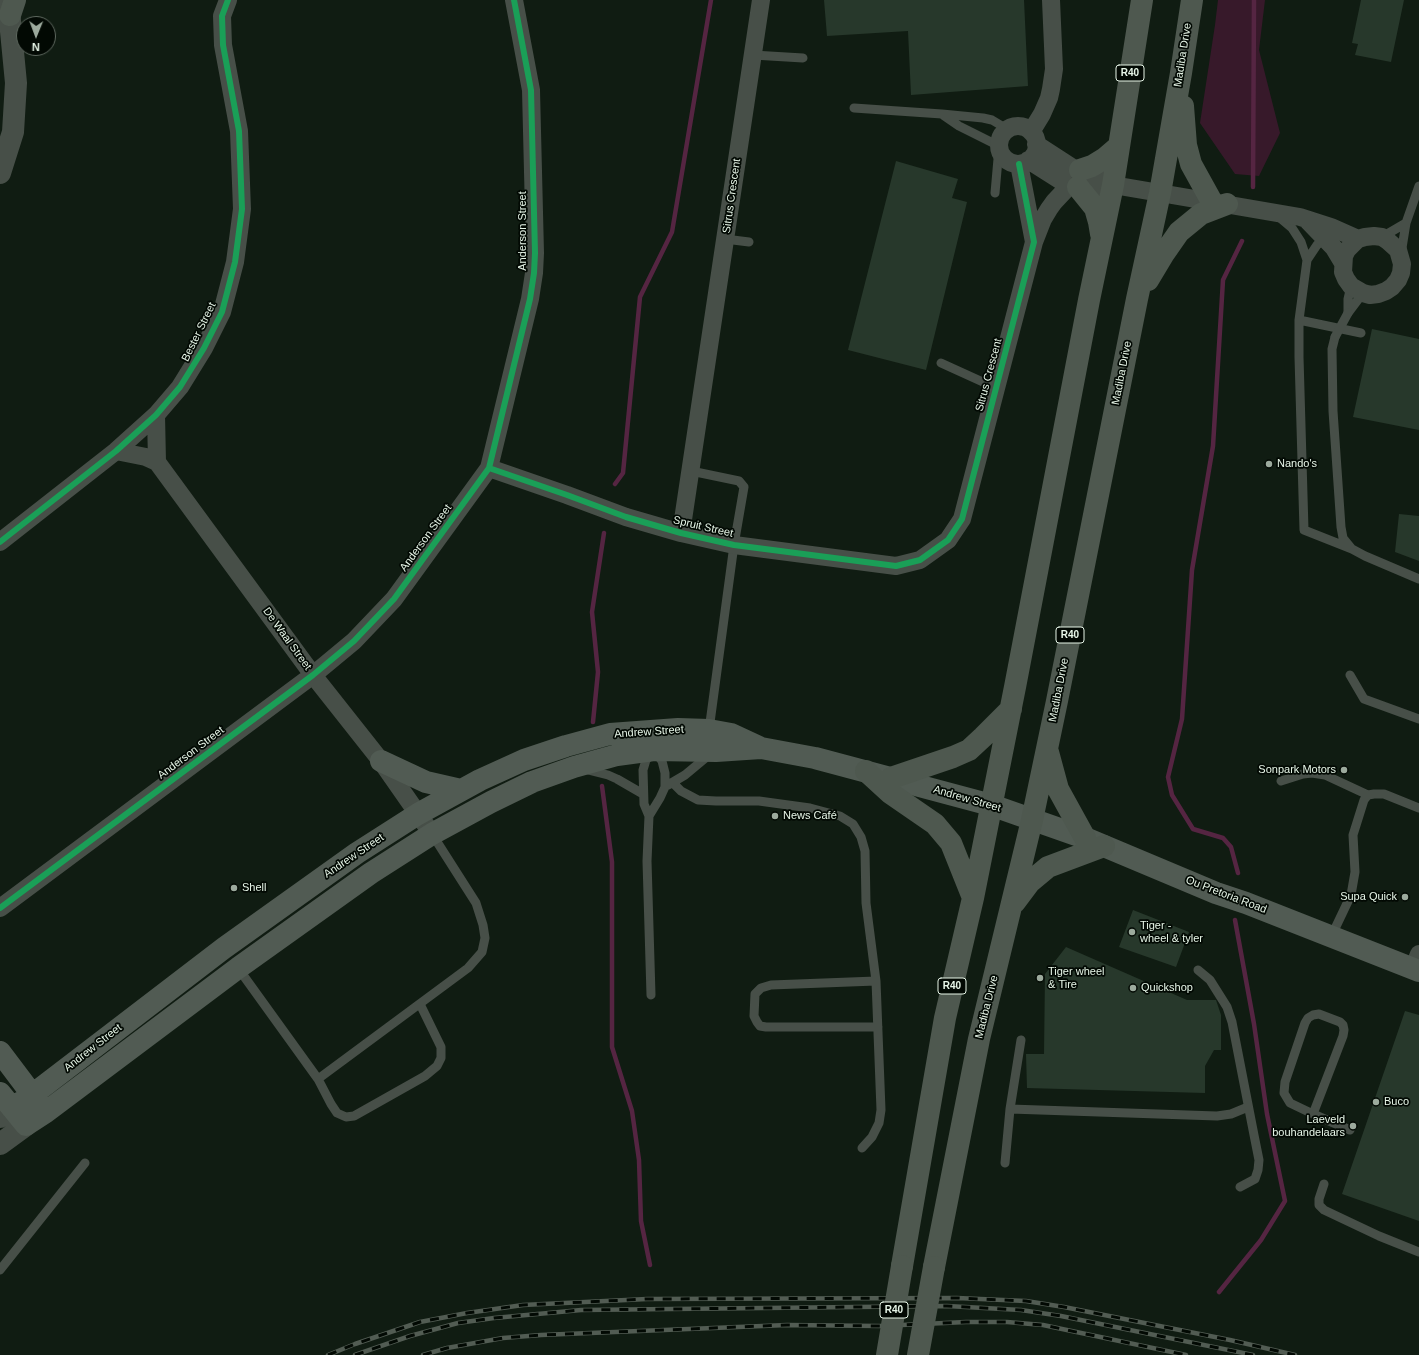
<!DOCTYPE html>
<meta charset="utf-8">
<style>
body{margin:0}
#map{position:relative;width:1419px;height:1355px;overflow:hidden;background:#101c12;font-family:Arial,sans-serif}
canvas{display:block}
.north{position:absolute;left:16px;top:16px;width:40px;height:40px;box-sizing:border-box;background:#020903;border:1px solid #5e685f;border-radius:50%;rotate:181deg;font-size:11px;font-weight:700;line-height:16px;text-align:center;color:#e7f6e8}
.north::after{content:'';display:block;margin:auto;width:14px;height:18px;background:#9caa9d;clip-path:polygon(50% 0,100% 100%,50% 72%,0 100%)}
</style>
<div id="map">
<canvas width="1419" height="1355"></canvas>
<div class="north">N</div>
</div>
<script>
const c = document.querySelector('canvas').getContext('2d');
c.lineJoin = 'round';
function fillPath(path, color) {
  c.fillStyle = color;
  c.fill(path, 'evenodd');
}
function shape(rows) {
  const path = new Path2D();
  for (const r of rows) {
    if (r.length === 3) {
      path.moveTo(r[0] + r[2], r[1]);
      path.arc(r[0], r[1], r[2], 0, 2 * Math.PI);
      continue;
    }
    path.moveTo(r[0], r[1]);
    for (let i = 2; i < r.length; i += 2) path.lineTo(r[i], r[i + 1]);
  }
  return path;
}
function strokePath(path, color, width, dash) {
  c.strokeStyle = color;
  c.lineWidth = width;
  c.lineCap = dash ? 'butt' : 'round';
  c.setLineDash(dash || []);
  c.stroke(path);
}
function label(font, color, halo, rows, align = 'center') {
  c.font = font + ' Arial,sans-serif';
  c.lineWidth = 3.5;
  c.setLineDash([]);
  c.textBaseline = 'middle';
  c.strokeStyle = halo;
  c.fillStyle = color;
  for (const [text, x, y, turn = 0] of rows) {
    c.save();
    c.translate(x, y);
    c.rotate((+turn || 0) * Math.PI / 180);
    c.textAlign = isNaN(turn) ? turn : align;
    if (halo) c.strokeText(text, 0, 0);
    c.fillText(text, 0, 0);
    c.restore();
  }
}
const green = shape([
 [1218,0,1265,0,1259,50,1280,133,1259,176,1235,174,1200,123,1215,25]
]);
const stream = shape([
 [1253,187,1254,0],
 [615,484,623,473,640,297,672,232,711,0],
 [593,722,598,672,592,612,604,533],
 [602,786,612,862,612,1047,632,1111,639,1160,641,1221,650,1265],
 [1238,873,1231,847,1223,838,1193,829,1172,795,1168,777,1182,719,1192,570,1213,446,1223,280,1242,241],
 [1219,1292,1261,1240,1285,1201,1267,1114,1254,1024,1235,920]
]);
const building = shape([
 [824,0,1024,0,1028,86,911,95,908,31,827,36],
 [1361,0,1404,0,1391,62,1355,55,1358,44,1352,43],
 [896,161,958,179,952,198,967,202,926,370,848,350],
 [1372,329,1419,339,1419,430,1353,417],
 [1399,514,1419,516,1419,561,1395,552],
 [1133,910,1189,932,1176,967,1119,947],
 [1066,947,1187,1000,1216,1000,1221,1015,1221,1050,1214,1050,1205,1066,1205,1093,1027,1088,1026,1054,1044,1054,1045,974],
 [1405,1011,1419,1015,1419,1221,1342,1194]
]);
const service = shape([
 [753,55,803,58],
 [854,108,942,114,983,118,992,120,1007,129],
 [943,115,959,126,999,146],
 [995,193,998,159,1000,152],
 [1279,217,1292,228,1301,242,1307,260],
 [1382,237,1406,223],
 [1325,238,1317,245,1307,260,1299,320,1299,357,1304,530,1352,549],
 [725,239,749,242],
 [1401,254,1406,223,1419,186],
 [1348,313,1348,299,1351,286],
 [1348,313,1363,293],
 [1299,320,1361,333],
 [1335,337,1332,349,1333,411,1341,527,1343,538,1352,549,1365,556,1419,579],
 [941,363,996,388],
 [691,471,739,481,744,487,734,545,709,730],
 [1350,675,1364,699,1419,719],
 [584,769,608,775,617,779,643,794],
 [1281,781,1303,774,1312,773,1325,775,1368,795],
 [673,783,681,791,698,800,716,801,759,801,810,808,840,816,853,824,861,837,865,851,866,903,876,981,881,1110,879,1123,872,1137,862,1148],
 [668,785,685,775,709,755],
 [649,816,644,804,643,770,646,760,652,753],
 [1331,937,1351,895,1355,872,1353,835,1364,800,1368,795,1374,794,1384,794,1419,808],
 [238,968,318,1079,331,1104,337,1113,346,1117,354,1116,425,1076,437,1066,441,1058,441,1047,420,1004],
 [1198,970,1210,980,1227,1007,1232,1022,1254,1135,1259,1160,1258,1170,1255,1179,1240,1187],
 [876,981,771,985,761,988,755,994,754,1016,757,1022,760,1026,766,1027,878,1027],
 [651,995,647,861,649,816,660,798,665,787,665,773,662,761,654,751],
 [318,1079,468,968,482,952,485,938,483,925,476,903,432,834],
 [1010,1109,1217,1116,1231,1114,1248,1107],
 [1313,1114,1343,1036,1344,1030,1343,1025,1340,1022,1319,1014,1313,1015,1308,1018,1305,1023,1285,1082,1284,1093,1290,1103,1313,1114,1350,1130],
 [1005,1163,1010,1109,1021,1040],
 [1324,1184,1319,1199,1319,1205,1324,1210,1379,1236,1419,1252],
 [0,1270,85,1163]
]);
const minor = shape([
 [1018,145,19],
 [1031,132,1042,114,1049,98,1051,89,1054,69,1051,0],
 [1036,144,1073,168,1100,175,1113,185],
 [1028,160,1069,186,1098,190,1113,185,1160,193,1300,217,1331,227,1358,239,1365,237,1374,236,1382,237,1388,241,1398,250,1402,264,1401,273,1398,280,1392,287,1386,291,1378,294,1370,295,1363,293,1351,286,1346,279,1343,272,1344,256,1347,250,1358,239],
 [1308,221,1334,248,1343,263],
 [1034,242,1043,219,1049,209,1054,202,1069,186],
 [156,415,157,462],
 [116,451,146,457,157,462,313,675,381,761,432,834],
 [489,468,567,495,626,517,681,533,734,545,896,566,920,560,948,540,962,519,1034,242,1019,164],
 [681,533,761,0],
 [0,542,116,451,156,415,180,387,204,348,222,312,235,262,242,209,239,131,223,45,222,16,228,0],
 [0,908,313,675,354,641,394,599,489,468,530,299,534,273,535,253,531,90,514,0],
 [1413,969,1419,954]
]);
const tertiary = shape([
 [0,173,13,132,16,83,8,0],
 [0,1117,12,1108],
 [0,1144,26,1125]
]);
const secondary = shape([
 [381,761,426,782,461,790],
 [0,1052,40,1105],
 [0,1093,26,1125,46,1112,238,968,371,873,432,834,491,802,532,782,574,767,617,755,654,750,716,751,761,748,815,758,991,805,1085,838,1216,893,1246,903,1419,971],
 [12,1108,32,1095,224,948,357,853,418,814,480,780,524,760,566,746,610,734,678,729,709,730,731,734,759,747]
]);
const primary = shape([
 [10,15,15,0],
 [1183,106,1186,145,1191,164,1212,202],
 [1080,170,1092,166,1105,158,1119,146],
 [1078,187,1095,208,1099,222,1101,234],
 [1148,280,1163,255,1179,232,1201,214,1227,204],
 [1048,752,1058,789,1085,838],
 [866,771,890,793,935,824,951,843,973,898],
 [891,778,953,757,969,750,983,737,1011,709],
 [1015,902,1030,882,1048,867,1104,846],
 [902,1266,945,1018,973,898,1015,687,1089,300,1113,185,1142,0],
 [934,1267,979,1039,1032,820,1057,701,1137,299,1160,193,1181,73,1192,0]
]);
const rail = shape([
 [328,1355,355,1344,420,1322,467,1313,523,1305,647,1299,957,1298,1026,1301,1064,1307,1230,1340,1295,1355],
 [355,1355,410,1336,458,1323,494,1318,581,1310,947,1306,1021,1310,1061,1316,1253,1355],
 [423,1355,447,1348,503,1338,541,1335,787,1325,880,1326,966,1322,1007,1322,1043,1325,1186,1355]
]);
const serviceBridge = shape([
 [1335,337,1348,313]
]);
const primaryBridge = shape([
 [887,1355,902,1266],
 [918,1355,934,1267]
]);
const cycleway = shape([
 [489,468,567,495,626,517,681,533,734,545,896,566,920,560,948,540,962,519,1034,242,1019,164],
 [0,542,116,451,156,415,180,387,204,348,222,312,235,262,242,209,239,131,223,45,222,16,228,0],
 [0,908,313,675,354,641,394,599,489,468,530,299,534,273,535,253,531,90,514,0]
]);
const markers = [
 [1269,464,4,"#9caa9d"],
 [1344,770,4,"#9caa9d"],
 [775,816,4,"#9caa9d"],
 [234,888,4,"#9caa9d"],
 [1405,897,4,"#9caa9d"],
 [1132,932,4,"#9caa9d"],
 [1040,978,4,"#9caa9d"],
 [1133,988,4,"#9caa9d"],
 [1376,1102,4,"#9caa9d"],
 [1353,1126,4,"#9caa9d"]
];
const shields = [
 [1130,73,28],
 [1070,635,28],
 [952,986,28],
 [894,1310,28]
];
const shieldNames = [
 ["R40",1130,73],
 ["R40",1070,635],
 ["R40",952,986],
 ["R40",894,1310]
];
const streetNames = [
 ["Madiba Drive",1183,55,-81],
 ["Sitrus Crescent",732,196,-82],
 ["Anderson Street",523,231,-90],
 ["Bester Street",199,332,-64],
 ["Madiba Drive",1122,373,-79],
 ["Sitrus Crescent",989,375,-75],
 ["Spruit Street",703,527,13],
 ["Anderson Street",426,538,-54],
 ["De Waal Street",287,639,54],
 ["Madiba Drive",1059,690,-79],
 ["Andrew Street",649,732,-4],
 ["Anderson Street",191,753,-37],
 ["Andrew Street",967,799,16],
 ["Andrew Street",354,856,-34],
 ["Ou Pretoria Road",1226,895,21],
 ["Madiba Drive",987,1007,-76],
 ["Andrew Street",93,1048,-38]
];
const poiNames = [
 ["Nando's",1277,464],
 ["Sonpark Motors",1336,770,"right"],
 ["News Café",783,816],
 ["Shell",242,888],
 ["Supa Quick",1397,897,"right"],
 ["Tiger -",1140,926],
 ["wheel & tyler",1140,939],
 ["Tiger wheel",1048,972],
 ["& Tire",1048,985],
 ["Quickshop",1141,988],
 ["Buco",1384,1102],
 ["Laeveld",1345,1120,"right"],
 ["bouhandelaars",1345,1133,"right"]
];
fillPath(green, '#37192a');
strokePath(stream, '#552542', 4.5);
fillPath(building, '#27382b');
strokePath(service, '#474f48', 9);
strokePath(minor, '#474f48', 18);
strokePath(tertiary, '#474f48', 22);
strokePath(secondary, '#515b53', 22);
strokePath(primary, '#4e584f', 22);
strokePath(rail, '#525c53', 4.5);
strokePath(rail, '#020903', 3, [9]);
strokePath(serviceBridge, '#474f48', 9);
strokePath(primaryBridge, '#4e584f', 22);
strokePath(cycleway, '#1a9f57', 6);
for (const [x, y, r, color] of markers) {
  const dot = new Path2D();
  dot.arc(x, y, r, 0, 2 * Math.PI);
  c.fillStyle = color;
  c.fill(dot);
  strokePath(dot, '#020903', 1.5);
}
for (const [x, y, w] of shields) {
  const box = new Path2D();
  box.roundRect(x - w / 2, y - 8, w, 16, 3);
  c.fillStyle = '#020903';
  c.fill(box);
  strokePath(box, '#e7f6e8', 1);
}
label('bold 10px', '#e7f6e8', null, shieldNames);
label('11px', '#e7f6e8', '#020903', streetNames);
label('11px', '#e7f6e8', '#020903', poiNames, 'left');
</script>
